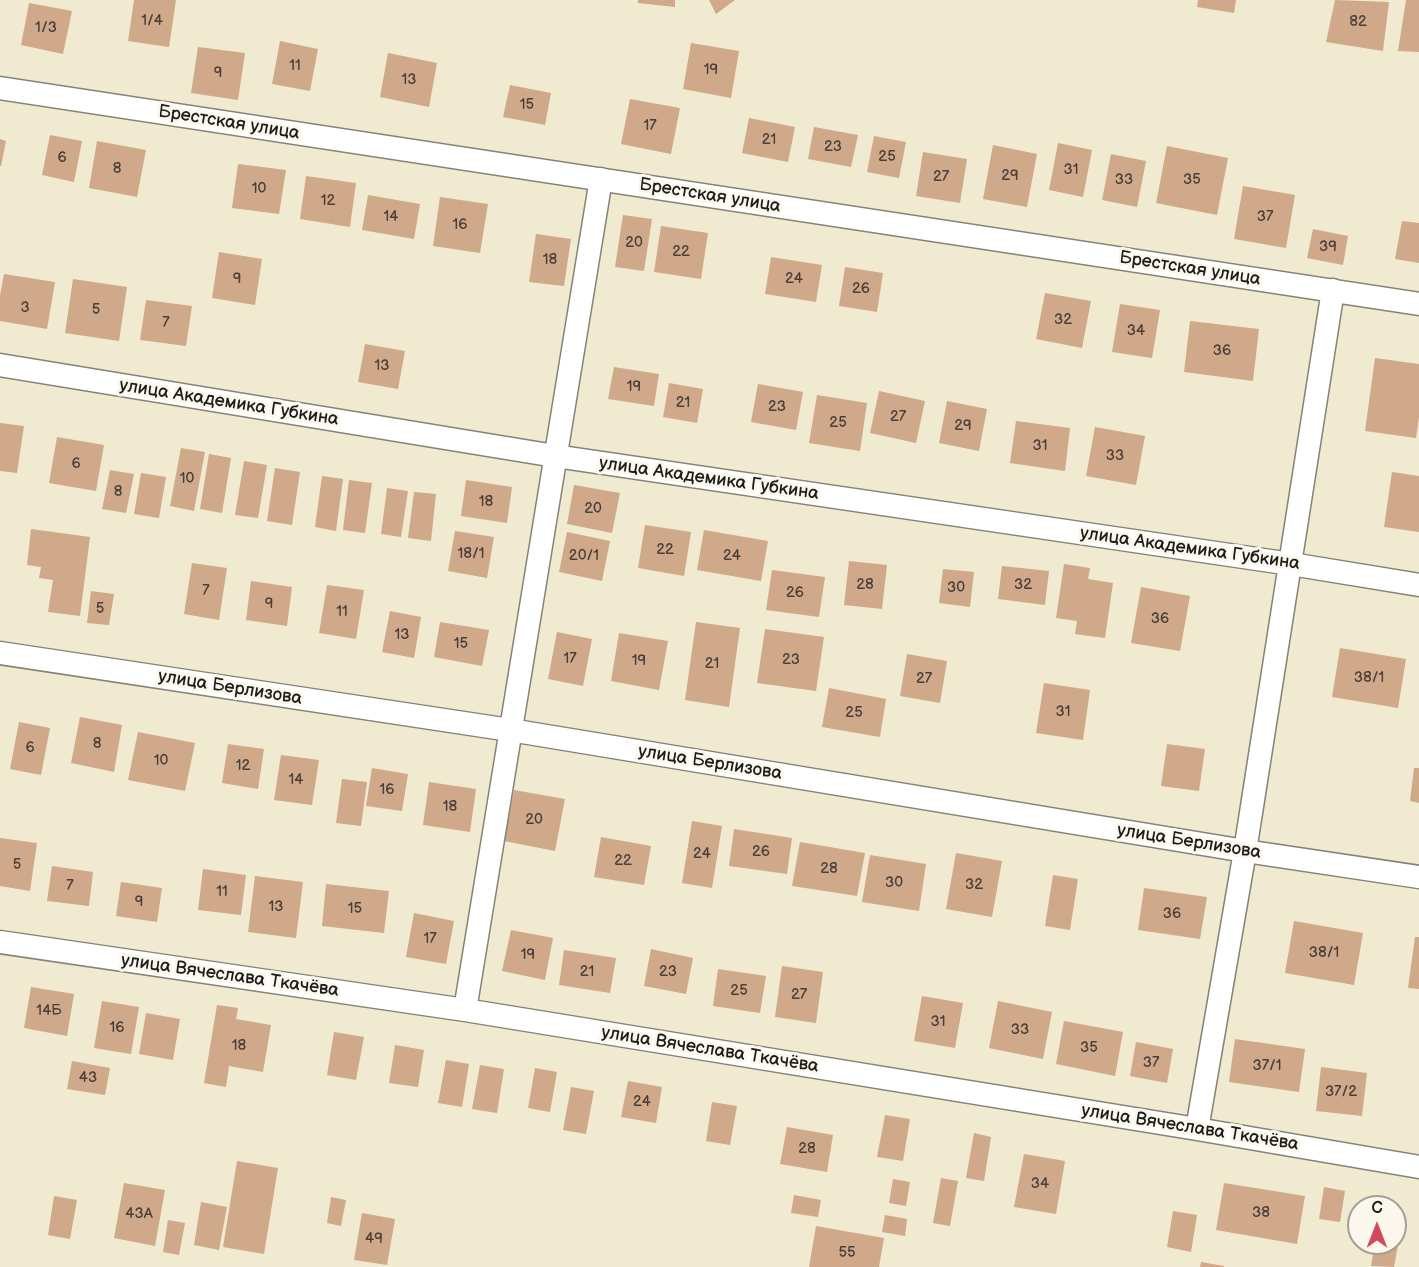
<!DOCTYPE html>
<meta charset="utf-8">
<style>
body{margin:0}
#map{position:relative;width:1419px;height:1267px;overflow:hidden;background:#f0ead1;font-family:"Balsamiq Sans",sans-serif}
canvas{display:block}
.north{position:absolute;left:1347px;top:1195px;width:60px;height:60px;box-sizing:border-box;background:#fbf7ec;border:2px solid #a29f99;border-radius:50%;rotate:0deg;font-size:16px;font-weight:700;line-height:24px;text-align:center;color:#1c1c1c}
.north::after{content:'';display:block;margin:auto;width:21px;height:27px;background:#d1495b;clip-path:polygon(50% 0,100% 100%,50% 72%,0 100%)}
</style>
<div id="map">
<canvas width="1419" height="1267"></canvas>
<div class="north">С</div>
</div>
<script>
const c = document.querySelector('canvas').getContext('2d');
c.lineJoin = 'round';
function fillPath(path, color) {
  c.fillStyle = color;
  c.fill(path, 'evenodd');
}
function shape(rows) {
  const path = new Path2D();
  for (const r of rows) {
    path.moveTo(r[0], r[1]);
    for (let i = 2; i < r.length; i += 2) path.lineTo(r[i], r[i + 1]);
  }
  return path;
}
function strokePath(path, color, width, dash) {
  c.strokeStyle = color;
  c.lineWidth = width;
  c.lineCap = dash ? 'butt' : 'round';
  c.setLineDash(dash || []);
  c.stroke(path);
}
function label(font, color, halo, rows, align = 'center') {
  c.font = font + ' "Balsamiq Sans",sans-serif';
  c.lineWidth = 6;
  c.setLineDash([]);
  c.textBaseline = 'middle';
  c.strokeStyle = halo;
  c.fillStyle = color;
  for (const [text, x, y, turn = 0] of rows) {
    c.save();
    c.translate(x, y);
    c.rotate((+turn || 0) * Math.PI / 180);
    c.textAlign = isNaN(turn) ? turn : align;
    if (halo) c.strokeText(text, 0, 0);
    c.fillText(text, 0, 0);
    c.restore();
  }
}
const building = shape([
 [134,0,176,0,169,47,128,41],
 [638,0,675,0,675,7,638,3],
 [709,0,735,0,716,14],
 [1198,0,1236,0,1234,13,1197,7],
 [1335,0,1389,2,1383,51,1326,42],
 [1406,0,1419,0,1419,52,1398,51],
 [29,3,72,11,63,54,21,45],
 [280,41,318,49,310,91,272,84],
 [691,43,739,51,731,98,683,89],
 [198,47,245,53,238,100,191,93],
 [388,53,437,63,429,107,380,97],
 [510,85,551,93,545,125,503,117],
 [630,99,680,108,671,154,621,144],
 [749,118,795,127,788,162,742,153],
 [814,127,858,135,851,167,808,159],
 [50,135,82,141,74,182,42,175],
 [874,136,906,142,899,178,867,172],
 [0,139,6,141,1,166,0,166],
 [97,141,146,150,137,197,89,188],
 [1058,143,1092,150,1083,197,1049,190],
 [993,145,1037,154,1027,207,983,199],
 [1167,146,1228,158,1217,215,1156,203],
 [923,152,967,159,960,203,916,196],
 [1111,154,1146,161,1137,207,1102,200],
 [238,164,286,170,279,214,232,208],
 [306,176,356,183,350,227,300,219],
 [1243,186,1295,195,1286,248,1234,239],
 [368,195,420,204,414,239,362,230],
 [440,197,488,204,480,253,433,246],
 [623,215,652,219,644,271,615,267],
 [1402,221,1419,223,1419,263,1395,259],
 [661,226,708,233,701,279,654,272],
 [1313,229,1348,236,1343,265,1307,258],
 [536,234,571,239,564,286,529,282],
 [219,252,262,259,255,305,212,298],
 [771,257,822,265,816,302,765,294],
 [845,267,883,273,877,312,839,306],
 [4,274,55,282,47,329,0,321,0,296],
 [73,279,127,287,119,341,65,333],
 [1045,293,1091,301,1082,348,1036,339],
 [146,300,192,306,186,346,140,340],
 [1120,304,1160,310,1152,358,1112,352],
 [1190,321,1259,329,1253,381,1184,372],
 [365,344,405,351,398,389,358,382],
 [1375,358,1419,364,1419,417,1416,438,1365,431],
 [614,367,659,374,654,406,608,399],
 [669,383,703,389,697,423,663,417],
 [758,384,803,392,796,430,751,422],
 [879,391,925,401,916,443,870,433],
 [817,395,867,403,860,451,809,443],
 [947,401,987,409,979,451,939,443],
 [1016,421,1070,428,1065,471,1010,463],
 [0,423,24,426,17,473,0,471],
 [1095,427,1145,436,1136,485,1086,476],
 [57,437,104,445,96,491,49,483],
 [181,448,205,452,194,511,170,506],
 [209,454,231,458,222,513,200,509],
 [244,461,267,465,258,518,235,515],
 [275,468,300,472,292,525,267,521],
 [110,470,134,474,126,513,102,509],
 [1392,472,1419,476,1419,532,1384,527],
 [141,473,166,477,159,518,134,514],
 [322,476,343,479,336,531,315,527],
 [349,480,372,483,365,533,343,530],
 [466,480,512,487,507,523,461,516],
 [574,485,620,493,612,533,567,524],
 [387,488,408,491,401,537,381,534],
 [414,492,436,494,431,541,408,538],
 [645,525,691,532,684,576,638,568],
 [31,529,90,537,80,616,48,612,53,580,39,578,41,567,27,565],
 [704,530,768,541,761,581,697,570],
 [455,531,494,537,487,578,448,571],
 [567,532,610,541,602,581,559,572],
 [849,561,887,565,882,609,844,605],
 [192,563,227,568,219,620,184,614],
 [1064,564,1090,568,1088,579,1113,583,1105,638,1075,634,1077,621,1056,618],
 [1002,566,1049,571,1045,605,998,599],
 [943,569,974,572,970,607,939,603],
 [772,570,825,577,819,617,766,610],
 [251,581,292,587,287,626,246,620],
 [327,585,364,590,356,639,319,633],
 [1141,587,1190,596,1180,651,1131,643],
 [91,591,114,594,109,625,87,623],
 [390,611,421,617,414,658,382,652],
 [440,622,489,630,482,666,434,657],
 [696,622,740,628,729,707,685,700],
 [765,629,824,637,816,691,757,683],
 [557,632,592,639,583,686,548,679],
 [619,633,668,641,659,690,611,681],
 [1340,648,1406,659,1398,708,1332,697],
 [907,654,947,661,940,703,900,696],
 [1044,683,1090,690,1083,740,1036,733],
 [829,688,886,699,880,737,822,727],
 [80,717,122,725,114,772,71,763],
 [19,722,50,728,41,775,10,769],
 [138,732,195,743,185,791,128,780],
 [228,744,264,749,258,789,222,783],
 [1167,744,1205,749,1199,791,1161,786],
 [281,755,319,760,312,805,274,800],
 [372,768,408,774,402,811,366,806],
 [1414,768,1419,768,1419,803,1410,801],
 [342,779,367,782,361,826,336,823],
 [429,782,476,789,470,832,423,825],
 [514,790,565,799,555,851,504,841],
 [692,821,722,826,712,888,682,883],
 [734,829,792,838,787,874,729,866],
 [601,837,651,846,644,885,594,877],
 [0,838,37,843,30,891,0,886],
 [800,842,865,853,857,896,792,886],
 [956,853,1002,861,992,917,946,909],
 [870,855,926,864,919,911,862,902],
 [52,866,93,872,89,906,47,901],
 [203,869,246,875,241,915,198,910],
 [1053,875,1078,879,1070,930,1045,926],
 [255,876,303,882,296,938,248,932],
 [121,882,162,888,157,922,116,916],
 [326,884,389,891,384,933,322,926],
 [1144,888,1207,897,1200,939,1138,930],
 [414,913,454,921,446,964,406,957],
 [1294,921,1363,933,1354,985,1285,973],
 [511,930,553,938,545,980,502,971],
 [1415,937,1419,937,1419,989,1408,988],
 [651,949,693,958,686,994,644,986],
 [564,950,616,958,610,993,559,985],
 [782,966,823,972,816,1023,775,1017],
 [718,969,766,976,760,1013,713,1006],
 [31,987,74,994,67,1036,24,1028],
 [922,996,963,1003,955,1048,914,1041],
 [102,1001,139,1007,131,1054,94,1048],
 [998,1001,1052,1012,1043,1059,989,1048],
 [217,1005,238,1008,236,1019,271,1025,263,1072,229,1066,226,1087,204,1083],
 [146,1013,180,1019,173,1060,139,1054],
 [1064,1021,1123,1032,1115,1076,1056,1064],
 [334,1032,364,1037,356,1080,327,1075],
 [1235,1039,1305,1049,1299,1092,1229,1082],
 [1136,1042,1173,1049,1167,1083,1130,1076],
 [395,1045,424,1050,418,1087,389,1083],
 [446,1060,469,1064,462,1107,438,1103],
 [72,1061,110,1068,105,1095,67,1089],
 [480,1065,504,1069,497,1113,472,1109],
 [1321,1067,1367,1073,1362,1116,1316,1111],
 [535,1068,557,1072,550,1112,528,1108],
 [628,1081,662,1087,656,1123,621,1117],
 [571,1087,594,1091,586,1134,563,1130],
 [712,1102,737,1106,730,1145,706,1141],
 [885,1115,910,1119,903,1161,877,1157],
 [787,1127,833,1135,827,1172,780,1164],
 [974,1133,991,1137,984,1181,966,1178],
 [1024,1154,1065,1161,1056,1214,1014,1207],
 [237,1161,278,1168,264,1254,223,1247],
 [941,1178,958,1181,950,1226,933,1223],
 [893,1179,910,1182,906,1206,889,1203],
 [124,1183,165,1190,155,1246,114,1238],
 [1224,1183,1305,1196,1297,1244,1216,1230],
 [1324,1187,1345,1191,1340,1222,1319,1219],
 [794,1195,821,1200,818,1217,791,1213],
 [54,1196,77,1200,70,1239,48,1235],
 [331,1197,346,1200,341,1226,327,1223],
 [201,1202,227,1207,219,1250,194,1245],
 [1173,1211,1197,1215,1191,1252,1167,1247],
 [362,1213,395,1219,387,1265,354,1260],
 [885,1215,907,1219,905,1236,882,1232],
 [168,1220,185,1223,179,1255,163,1252],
 [816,1226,884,1238,879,1267,809,1267],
 [1395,1239,1399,1240,1394,1267,1371,1266,1375,1243,1395,1243],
 [1201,1262,1224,1266,1224,1267,1200,1267]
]);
const minor = shape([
 [0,88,1419,304],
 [0,365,555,456,1291,564,1419,585],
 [0,653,510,730,1245,851,1419,877],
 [0,942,465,1010,1197,1129,1419,1167],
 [465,1010,601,179],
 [1197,1129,1245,851,1333,290]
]);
const numberNames = [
 ["1/4",152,21],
 ["82",1358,22],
 ["1/3",46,28],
 ["11",295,66],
 ["19",711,70],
 ["9",218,73],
 ["13",409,80],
 ["15",527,105],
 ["17",650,126],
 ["21",769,140],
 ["23",833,147],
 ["25",887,157],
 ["6",62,158],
 ["8",117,169],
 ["31",1071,170],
 ["29",1010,176],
 ["27",941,177],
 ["33",1124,180],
 ["35",1192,180],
 ["10",259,189],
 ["12",328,201],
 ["14",391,217],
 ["37",1265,217],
 ["16",460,225],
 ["20",634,243],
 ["39",1328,247],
 ["22",681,252],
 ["18",550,260],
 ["9",237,279],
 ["24",794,279],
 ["26",861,289],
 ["3",25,308],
 ["5",96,310],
 ["32",1063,320],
 ["7",166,323],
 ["34",1136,331],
 ["36",1222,351],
 ["13",382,366],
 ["19",634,387],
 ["21",683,403],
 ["23",777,407],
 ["27",898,417],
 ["25",838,423],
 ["29",963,426],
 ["31",1040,446],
 ["33",1115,456],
 ["6",76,464],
 ["10",187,479],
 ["8",118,492],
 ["18",486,502],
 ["20",593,509],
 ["22",665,550],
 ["18/1",471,554],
 ["20/1",584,556],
 ["24",732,556],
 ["28",865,585],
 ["32",1023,585],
 ["30",956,588],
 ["7",206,591],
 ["26",795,593],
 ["9",269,604],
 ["5",100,609],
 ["11",342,612],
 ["36",1160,619],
 ["13",402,635],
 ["15",461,644],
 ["17",570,659],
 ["23",791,660],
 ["19",639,661],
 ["21",712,664],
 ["38/1",1369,678],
 ["27",924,679],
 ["31",1063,712],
 ["25",854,713],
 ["8",97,744],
 ["6",30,748],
 ["10",161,761],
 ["12",243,766],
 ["14",296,780],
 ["16",387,790],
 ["18",450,807],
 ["20",534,820],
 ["26",761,852],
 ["24",702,854],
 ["22",623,861],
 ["5",17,865],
 ["28",829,869],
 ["30",894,883],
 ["32",974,885],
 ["7",70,886],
 ["11",222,892],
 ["9",139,902],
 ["13",276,907],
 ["15",355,909],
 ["36",1172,914],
 ["17",430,939],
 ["38/1",1324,953],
 ["19",528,955],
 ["21",587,972],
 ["23",668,972],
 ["25",739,991],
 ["27",799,995],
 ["14Б",49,1011],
 ["31",938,1022],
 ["16",117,1028],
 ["33",1020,1030],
 ["18",239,1046],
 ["35",1089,1048],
 ["37",1151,1063],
 ["37/1",1267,1066],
 ["43",88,1078],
 ["37/2",1341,1092],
 ["24",642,1102],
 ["28",807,1149],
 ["34",1040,1184],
 ["38",1261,1213],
 ["43А",139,1214],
 ["49",374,1239],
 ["55",847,1253]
];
const streetNames = [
 ["Брестская улица",229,123,9],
 ["Брестская улица",710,196,9],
 ["Брестская улица",1190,269,9],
 ["улица Академика Губкина",229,403,9],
 ["улица Академика Губкина",709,479,8],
 ["улица Академика Губкина",1190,549,8],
 ["улица Берлизова",230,688,9],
 ["улица Берлизова",710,763,9],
 ["улица Берлизова",1189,842,9],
 ["улица Вячеслава Ткачёва",230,976,8],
 ["улица Вячеслава Ткачёва",710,1050,9],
 ["улица Вячеслава Ткачёва",1190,1128,9]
];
fillPath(building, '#d0a88a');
strokePath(minor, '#868376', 25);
strokePath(minor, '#fff', 22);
label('15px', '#493f38', null, numberNames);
label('18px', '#1c1c1c', '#fbf7ec', streetNames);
</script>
